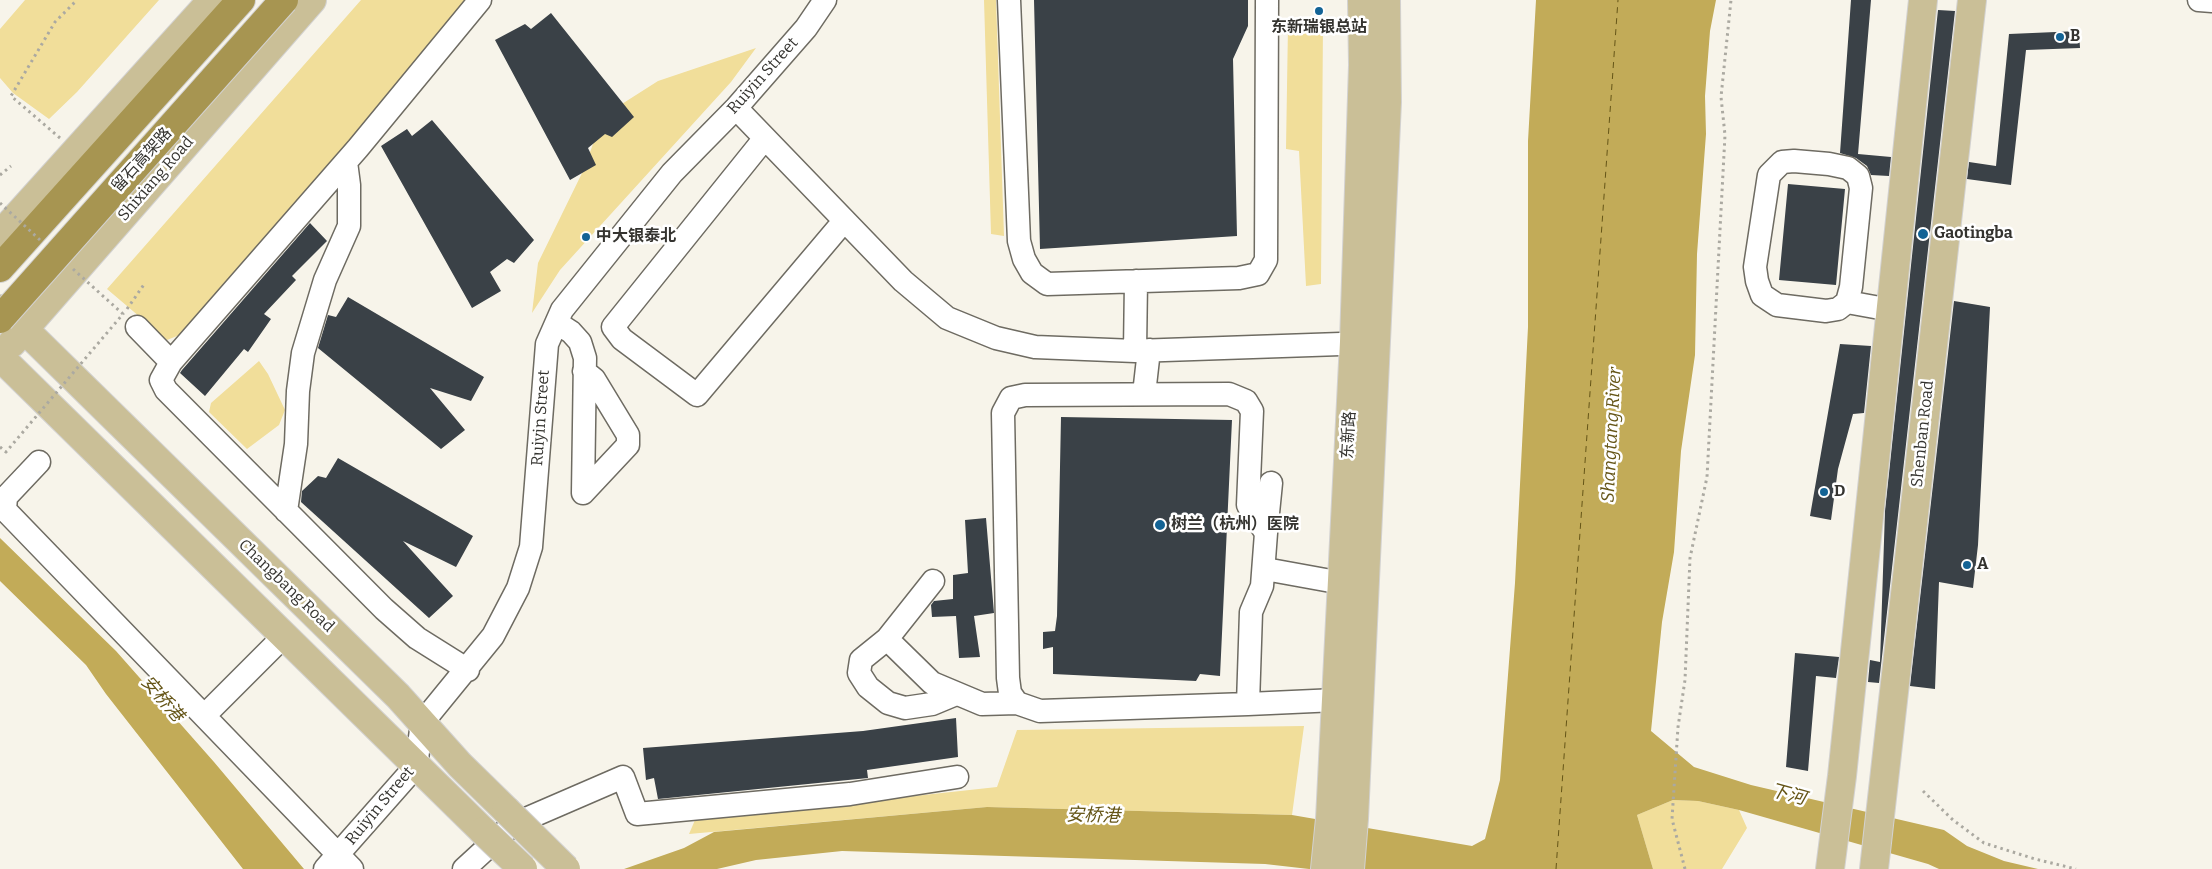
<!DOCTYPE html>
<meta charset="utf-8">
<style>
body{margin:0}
canvas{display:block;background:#f7f4ea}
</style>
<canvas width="2212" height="869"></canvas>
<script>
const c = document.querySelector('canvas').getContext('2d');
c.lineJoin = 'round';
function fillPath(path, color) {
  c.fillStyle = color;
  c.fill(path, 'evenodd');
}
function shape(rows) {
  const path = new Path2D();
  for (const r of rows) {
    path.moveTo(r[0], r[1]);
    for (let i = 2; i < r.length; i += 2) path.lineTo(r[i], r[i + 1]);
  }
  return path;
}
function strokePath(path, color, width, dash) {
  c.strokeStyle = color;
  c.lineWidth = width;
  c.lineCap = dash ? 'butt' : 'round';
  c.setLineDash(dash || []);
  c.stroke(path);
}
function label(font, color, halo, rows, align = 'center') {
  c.font = font + ' Bitter,"Noto Sans SC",serif';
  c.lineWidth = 5;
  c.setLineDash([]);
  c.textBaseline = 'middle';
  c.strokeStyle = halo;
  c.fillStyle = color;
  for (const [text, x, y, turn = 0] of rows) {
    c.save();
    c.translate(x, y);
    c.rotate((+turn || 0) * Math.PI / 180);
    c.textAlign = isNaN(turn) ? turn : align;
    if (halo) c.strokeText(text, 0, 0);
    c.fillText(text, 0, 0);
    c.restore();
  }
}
const green = shape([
 [25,0,159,0,77,92,49,119,13,93,0,78,0,29],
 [361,0,476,0,182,334,167,340,107,289],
 [984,0,996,0,1004,236,991,234],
 [1323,23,1321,284,1306,286,1299,151,1286,149,1288,25],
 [756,48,731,82,560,270,532,313,538,263,584,169,603,116,658,81],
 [259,361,268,374,285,410,279,425,247,449,209,412,211,403],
 [1304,726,1292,815,987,807,689,834,695,820,997,787,1017,730],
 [1673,800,1698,801,1739,810,1747,828,1722,869,1653,869,1637,815]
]);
const water = shape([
 [1536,0,1716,0,1710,31,1705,96,1706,134,1697,254,1695,355,1681,451,1674,552,1662,622,1651,731,1694,767,1751,785,1944,830,1967,846,2004,861,2038,869,1939,869,1928,864,1739,810,1698,801,1673,800,1637,815,1653,869,1309,869,1265,864,842,851,756,860,717,869,624,869,684,848,714,832,987,807,1292,815,1472,846,1485,839,1500,780,1515,583,1528,327,1528,141],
 [0,538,116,651,214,762,304,869,243,869,106,694,86,665,0,581]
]);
const ferry = shape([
 [1556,869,1618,0]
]);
const building = shape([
 [1034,0,1248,0,1248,26,1233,59,1237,236,1040,249],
 [1851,0,1871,0,1858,154,1891,157,1889,176,1871,175,1867,166,1856,158,1840,153],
 [1938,10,1955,11,1879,683,1868,682,1870,660,1880,662,1885,511],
 [551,13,634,117,612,137,605,134,588,148,596,165,570,180,495,40,525,24,531,29],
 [2079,31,2080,48,2026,50,2011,185,1967,179,1969,162,1996,166,2009,34],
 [432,120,534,240,514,263,507,259,490,272,501,291,472,308,381,146,407,129,412,136],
 [1788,184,1845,189,1836,285,1779,280],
 [310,223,327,241,292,276,296,280,264,314,271,319,248,352,244,349,205,396,180,373,182,370],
 [348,297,484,377,471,401,430,388,465,430,441,449,318,348,328,315,336,317],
 [1954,301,1990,307,1978,545,1973,588,1939,582,1935,689,1910,686],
 [1840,344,1871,346,1864,413,1853,414,1838,469,1831,520,1810,516],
 [1061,417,1232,420,1220,676,1200,674,1196,681,1053,674,1053,647,1043,649,1043,632,1055,631,1057,616],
 [338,458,473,536,456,567,403,541,453,596,429,618,301,502,302,491,318,476,326,478],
 [986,518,994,613,974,616,980,657,959,658,956,616,932,617,931,605,934,601,953,599,953,575,968,573,965,520],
 [1795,653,1839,657,1836,678,1816,676,1808,771,1786,767],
 [956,718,958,757,867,770,868,778,658,799,654,778,646,780,643,748,863,731]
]);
const path = shape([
 [60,138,11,96,55,22,77,0],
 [0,175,11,166],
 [127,309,145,283],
 [1923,791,1953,820,1984,843,2035,859,2076,869],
 [1685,869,1672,819,1678,727,1685,680,1690,558,1707,477,1725,135,1721,97,1731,0]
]);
const minor = shape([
 [1009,0,1019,241,1024,259,1032,273,1047,284,1239,278,1258,274,1266,260,1267,0],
 [2199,0,2212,1],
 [736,108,903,281,947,318,996,338,1035,347,1135,351,1370,343],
 [765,138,613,327,622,339,697,395,844,221],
 [1794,161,1829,164,1848,168,1858,176,1861,188,1851,287,1847,302,1838,309,1826,311,1777,305,1762,295,1757,281,1755,267,1769,175,1782,162,1794,161],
 [1847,302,1891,310],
 [557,323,571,332,580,342,585,358,583,493],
 [137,327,171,362],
 [1135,351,1136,281],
 [1144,394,1149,350],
 [39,462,6,497,5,510,352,869],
 [583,493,628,445,628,435,594,379,584,371],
 [286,511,296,444,298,391,303,353,325,280,349,226,349,185,346,162],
 [1266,533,1271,483],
 [1265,569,1342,583],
 [933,581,887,639,861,660,859,673,868,687,888,703,905,708,932,704,956,694],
 [887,639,932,683,982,704,1017,703],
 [468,670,417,638,384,609,166,390,161,380,171,362,358,148,480,0],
 [1248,704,1251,612,1262,586,1266,533,1248,505,1252,411,1246,401,1229,394,1025,395,1011,398,1003,413,1008,678,1010,693,1017,703,1040,711,1248,704,1336,700],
 [204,716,285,635],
 [325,869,416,766,422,723,493,636,518,588,531,547,547,344,562,310,672,173,736,108,806,28,825,0],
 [464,869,512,825,623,777,637,814,850,794,957,777]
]);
const major = shape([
 [0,235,212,0],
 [0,309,24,329,398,696,460,765,506,810],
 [12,343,312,0],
 [0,357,483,831],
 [1325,869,1330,819,1354,342,1363,65,1362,0],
 [1350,869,1354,819,1387,102,1386,0],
 [1830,869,1842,776,1923,0],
 [1874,869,1972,0]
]);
const highway = shape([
 [0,268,241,0]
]);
const pathBridge = shape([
 [0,203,40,240],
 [0,447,6,452,123,314,73,269]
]);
const majorBridge = shape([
 [506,810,566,869],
 [483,831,523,869]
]);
const highwayBridge = shape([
 [0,319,284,0]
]);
const markers = [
 [1319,11,5,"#136395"],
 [2060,37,5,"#136395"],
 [1923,234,6,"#136395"],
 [586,237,5,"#136395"],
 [1824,492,5,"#136395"],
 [1160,525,6,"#136395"],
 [1967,565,5,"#136395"]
];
const poiNames = [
 ["东新瑞银总站",1319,28,"center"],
 ["B",2070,37],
 ["Gaotingba",1934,234],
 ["中大银泰北",596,237],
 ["D",1834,492],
 ["树兰（杭州）医院",1171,525],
 ["A",1977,565]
];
const streetNames = [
 ["Ruiyin Street",763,76,-48],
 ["留石高架路",142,160,-48],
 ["Shixiang Road",156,179,-49],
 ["Ruiyin Street",541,418,-86],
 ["Shenban Road",1923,434,-84],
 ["东新路",1349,435,-87],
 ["Changbang Road",286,586,44],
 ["Ruiyin Street",380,806,-50]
];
const waterNames = [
 ["Shangtang River",1612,435,-87],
 ["安桥港",162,699,49],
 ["下河",1788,795,15],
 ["安桥港",1093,816,1]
];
fillPath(green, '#f1de9a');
fillPath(water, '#c2ab58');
strokePath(ferry, '#655517', 1, [6, 5]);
fillPath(building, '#3a4147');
strokePath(minor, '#6e6b62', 25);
strokePath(major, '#d3d2d1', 30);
strokePath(highway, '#d3d2d1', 30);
strokePath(path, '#aba9a1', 3, [2.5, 4]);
strokePath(minor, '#fff', 22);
strokePath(major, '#cabf97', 28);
strokePath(highway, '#a79551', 28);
strokePath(majorBridge, '#d3d2d1', 30, []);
strokePath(highwayBridge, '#d3d2d1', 30, []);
strokePath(pathBridge, '#aba9a1', 3, [2.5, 4]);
strokePath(majorBridge, '#cabf97', 28);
strokePath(highwayBridge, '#a79551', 28);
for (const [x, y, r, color] of markers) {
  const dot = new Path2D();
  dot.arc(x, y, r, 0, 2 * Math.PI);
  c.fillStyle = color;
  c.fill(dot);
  strokePath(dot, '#fff', 2);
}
label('bold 16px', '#353430', '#fff', poiNames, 'left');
label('16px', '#353430', '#fff', streetNames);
label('italic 18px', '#655517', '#fff', waterNames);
</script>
